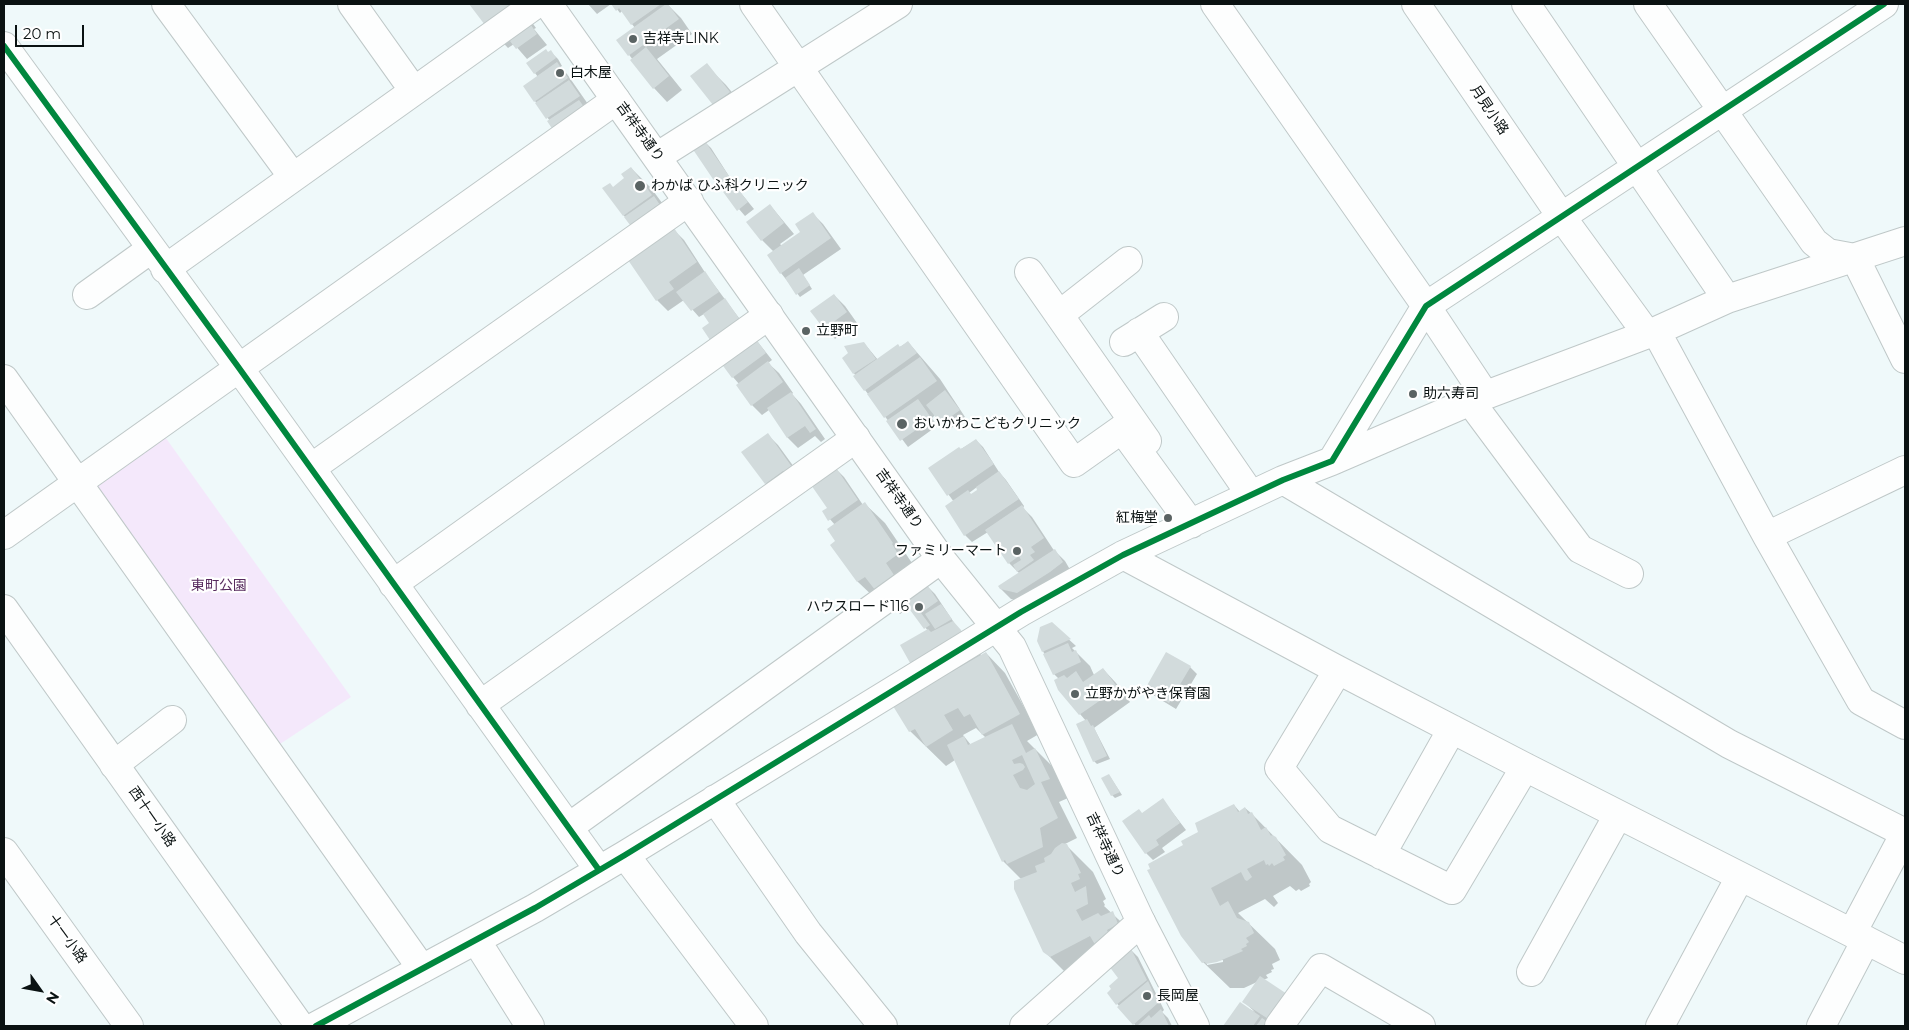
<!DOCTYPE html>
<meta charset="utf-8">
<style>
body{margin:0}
#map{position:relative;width:1909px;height:1030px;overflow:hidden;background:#eff9fa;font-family:Montserrat,sans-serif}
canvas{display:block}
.frame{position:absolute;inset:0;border:5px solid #0a1212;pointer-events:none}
.north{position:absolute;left:15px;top:965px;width:50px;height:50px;-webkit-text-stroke:4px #fff;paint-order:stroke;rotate:122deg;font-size:14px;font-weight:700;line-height:20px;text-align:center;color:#0a1212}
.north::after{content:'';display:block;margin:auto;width:18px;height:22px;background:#0a1212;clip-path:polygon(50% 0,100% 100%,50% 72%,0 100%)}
.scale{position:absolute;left:15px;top:25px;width:69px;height:22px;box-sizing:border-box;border:2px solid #0a1212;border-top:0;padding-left:6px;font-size:15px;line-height:18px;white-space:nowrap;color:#0a1212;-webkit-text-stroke:4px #fff;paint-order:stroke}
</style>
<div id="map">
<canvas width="1909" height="1030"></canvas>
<div class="frame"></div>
<div class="north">N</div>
<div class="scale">20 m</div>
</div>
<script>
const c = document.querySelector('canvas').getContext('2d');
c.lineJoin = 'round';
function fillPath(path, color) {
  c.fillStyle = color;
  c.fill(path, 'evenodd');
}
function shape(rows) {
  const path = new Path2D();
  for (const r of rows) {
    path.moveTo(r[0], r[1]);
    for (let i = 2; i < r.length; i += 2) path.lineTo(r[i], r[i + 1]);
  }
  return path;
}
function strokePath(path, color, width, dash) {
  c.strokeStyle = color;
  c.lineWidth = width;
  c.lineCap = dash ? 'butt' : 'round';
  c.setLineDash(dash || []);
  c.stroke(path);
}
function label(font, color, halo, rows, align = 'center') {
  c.font = font + ' Montserrat,"Noto Sans JP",sans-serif';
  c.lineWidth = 4.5;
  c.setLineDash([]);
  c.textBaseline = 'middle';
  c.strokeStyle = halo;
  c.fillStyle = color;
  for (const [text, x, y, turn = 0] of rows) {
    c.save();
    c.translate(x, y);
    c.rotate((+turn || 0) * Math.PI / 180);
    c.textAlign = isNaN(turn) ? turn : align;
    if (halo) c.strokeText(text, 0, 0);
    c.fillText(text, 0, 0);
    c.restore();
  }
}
const green = shape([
 [158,427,351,697,280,744,87,475]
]);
const shadow = shape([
 [471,4,519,4,536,28,534,29,547,45,527,59,514,44,508,48,489,28],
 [588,4,611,4,597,14],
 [613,4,667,4,681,18,692,34,657,59,682,90,667,102,654,88,618,40,635,28,622,11,620,13],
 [551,52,558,59,562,66,560,67,567,74,590,107,550,121,535,101,538,77,535,73],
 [706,65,726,85,748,112,714,104,692,76],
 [704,141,711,148,736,187,754,209,745,216,720,187],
 [631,168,651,188,671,215,634,229,604,189,613,188,626,179],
 [770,205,794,234,780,244,782,246,802,232,813,214,823,224,841,249,803,275,812,289,800,297,781,273,774,252,762,240],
 [674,230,684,240,706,274,748,330,711,323,704,314,699,317,684,300,668,311,657,300,630,260],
 [834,295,845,306,857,323,835,339,825,328],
 [753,336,772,360,768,363,779,373,793,393,792,394,801,404,825,439,821,442,815,436,798,448,788,438,769,410,762,415,752,405,739,384,733,377],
 [908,342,940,379,965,417,949,430,935,415,932,418,937,426,908,447,865,390,844,358,864,343,878,360],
 [768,435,778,445,802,478,776,494,766,484,743,452],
 [976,440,983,447,999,472,1006,480,1024,506,1023,508,1032,517,1053,549,1065,561,1072,573,1028,603,1011,599,1001,589,1020,574,1009,563,988,532,972,542,965,535,946,507,954,502,929,468],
 [977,487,979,490,971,495,969,493],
 [834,467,844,477,863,505,865,504,885,523,912,563,910,564,925,584,935,594,957,627,980,651,981,656,986,653,1005,673,1039,734,1027,741,1055,769,1068,798,1059,802,1077,838,1065,844,1093,872,1106,899,1103,901,1105,905,1104,906,1132,932,1126,950,1131,950,1138,957,1164,1010,1162,1012,1168,1018,1172,1026,1136,1026,1108,993,1120,979,1110,965,1071,978,1044,951,1021,879,1003,861,955,760,946,766,910,731,931,685,915,669,928,631,910,607,900,614,883,597,878,601,858,582,832,545,837,542,835,525,823,511,829,508],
 [976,728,986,738,971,745,963,735],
 [1052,624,1076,646,1072,648,1090,666,1094,675,1103,669,1116,683,1130,702,1094,728,1110,759,1097,764,1094,761,1086,721,1080,714,1059,679,1054,674,1043,651],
 [1190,667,1197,674,1176,709,1153,695,1146,688],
 [1109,775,1122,795,1115,798,1112,795],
 [1163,800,1186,830,1162,848,1165,852,1153,860,1146,853,1142,814],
 [1234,805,1240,812,1245,808,1251,813,1302,865,1311,882,1309,884,1310,886,1301,891,1299,889,1296,891,1290,886,1273,896,1278,903,1274,907,1265,899,1238,913,1275,949,1280,960,1272,964,1274,969,1271,970,1272,972,1266,975,1268,978,1263,980,1271,1026,1225,1026,1240,1004,1255,1012,1244,1002,1257,982,1244,988,1230,988,1203,962,1184,846],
 [1223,960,1223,962,1207,965,1207,962]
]);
const building = shape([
 [469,4,515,4,488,29],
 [611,4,661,4,631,25,619,8,616,11],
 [666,4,668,4,679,19,628,56,616,40],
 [529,22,537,34,516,49,507,37],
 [646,47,669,76,653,89,630,60],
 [546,49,548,52,551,50,556,58,534,74,526,63],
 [557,62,568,78,534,102,523,86],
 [707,63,730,92,713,105,690,76],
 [569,80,580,96,546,119,535,103],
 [579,100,587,111,555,133,547,121],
 [704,140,731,179,719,188,692,148],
 [631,167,652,195,623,216,602,188,610,183,613,187,624,178,621,174],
 [732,181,748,202,737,211,721,189],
 [654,196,662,208,633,229,624,217],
 [770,204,784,223,761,241,746,222],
 [813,212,831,238,780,274,767,255,800,232,795,224],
 [674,228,697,262,669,282,674,289,656,301,628,260],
 [799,268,810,285,796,295,785,278],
 [705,271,719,292,691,311,676,292],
 [834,294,847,312,824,329,810,311],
 [725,298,742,323,712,343,702,328,709,323,703,314],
 [753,335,766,353,732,378,718,359],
 [908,341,917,353,864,391,853,376,898,344,900,347],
 [864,342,876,359,853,374,842,358,848,353,844,346],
 [920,357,937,381,884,418,867,394],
 [768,361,783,382,751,406,736,385],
 [945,390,960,410,941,424,926,405],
 [791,392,816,429,810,433,805,426,787,438,767,408],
 [918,399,932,419,900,441,886,421],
 [768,433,792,467,788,472,783,471,765,484,741,452],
 [976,439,994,464,947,496,928,468,959,447,961,449],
 [834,465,858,500,828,521,822,511,827,508,809,482],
 [999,471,1019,499,964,536,945,506,968,490,971,494,977,490,976,487],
 [865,502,893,543,892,544,898,554,886,563,896,578,879,595,865,577,857,582,830,545,835,541,827,529],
 [1022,505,1044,538,1031,547,1035,552,1030,555,1034,560,1017,572,1013,565,1021,560,1019,556,1008,564,985,530],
 [1055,549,1063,562,1050,572,1017,593,1000,589,998,586],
 [925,582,938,601,921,613,930,625,924,629,902,599],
 [941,604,952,619,935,629,925,614],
 [953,621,961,630,964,640,914,670,900,645,928,629,931,632],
 [1052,622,1071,639,1042,652,1037,641,1040,627],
 [1068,643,1072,652,1076,650,1081,662,1053,675,1043,654],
 [986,652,1020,714,982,735,970,714,964,717,958,708,944,715,953,730,926,747,915,729,909,732,893,706],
 [1166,652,1191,666,1169,703,1145,689],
 [1103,668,1118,688,1079,715,1058,690,1054,680,1064,675,1067,678,1076,671,1083,682],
 [1087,719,1091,726,1093,725,1107,756,1093,762,1076,724],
 [1012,724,1026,753,1035,748,1050,779,1041,782,1058,818,1040,828,1043,847,1007,864,1005,860,1002,862,947,745,964,736,968,745],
 [1022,755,1035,784,1027,790,1020,788,1013,775,1023,770,1025,767,1023,764,1020,763,1014,764,1012,760],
 [1109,774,1120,792,1111,796,1101,778],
 [1163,798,1180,823,1156,840,1159,845,1145,854,1122,821,1139,809,1142,813],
 [1234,804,1238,812,1245,807,1248,814,1252,812,1261,830,1266,827,1271,836,1272,835,1276,837,1286,855,1283,857,1285,860,1274,866,1272,863,1269,866,1268,864,1266,865,1264,860,1247,869,1252,877,1247,881,1245,880,1241,872,1211,888,1220,906,1228,901,1237,918,1249,922,1254,933,1246,938,1249,942,1246,944,1247,946,1241,949,1243,951,1217,962,1206,964,1205,962,1202,963,1181,936,1147,870,1150,869,1148,864,1183,845,1181,841,1198,832,1195,823],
 [1062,843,1067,844,1081,873,1078,874,1080,879,1071,883,1075,892,1086,886,1088,904,1076,910,1082,921,1098,913,1101,916,1113,911,1118,924,1107,930,1109,935,1097,948,1090,936,1050,957,1043,952,1014,889,1014,881,1037,872,1035,866,1045,862,1044,858,1051,854,1055,848],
 [1131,949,1147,980,1116,1005,1107,993,1111,989,1109,986,1118,978,1109,966],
 [1260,976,1290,996,1273,1022,1242,1002],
 [1148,981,1158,1003,1133,1025,1117,1007],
 [1240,1002,1260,1016,1253,1026,1223,1026],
 [1161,1009,1169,1026,1137,1026,1149,1015,1151,1018],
 [1262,1018,1271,1024,1270,1026,1256,1026]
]);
const minor = shape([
 [166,4,293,177],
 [352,4,414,91],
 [754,4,1074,463,1122,429,1191,524],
 [1215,4,1426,306,1485,395],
 [1416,4,1561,216,1647,334],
 [1526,4,1727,299],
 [1648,4,1814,242,1828,253,1855,258,1905,359],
 [4,46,239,368,599,870],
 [658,156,898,4],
 [165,269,536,4],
 [1029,272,1147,441],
 [87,295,151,249],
 [1059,315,1128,261],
 [1656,331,1767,536,1861,701,1905,725],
 [1139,332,1251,495],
 [1124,342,1164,317],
 [4,379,422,969],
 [1470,401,1580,549,1629,574],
 [1332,461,1478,398,1656,331,1727,299,1905,241],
 [311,468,689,201],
 [1283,480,1729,744,1905,833,1852,933],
 [4,535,616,100],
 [1767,536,1905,470],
 [1123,555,1338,670,1525,767,1905,960],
 [393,584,769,315],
 [4,609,300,1026],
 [1338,670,1279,768,1330,829,1452,890,1525,767],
 [480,705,856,438],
 [114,765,172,720],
 [715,799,808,933,883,1026],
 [569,827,941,559],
 [4,852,129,1026],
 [625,855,754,1026],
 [1381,855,1452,729],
 [476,940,530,1026],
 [1531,972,1618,815],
 [316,1026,535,908,625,855,1021,612,1123,555,1283,480,1332,461,1426,306,1884,4],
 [1024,1026,1141,922],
 [1279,1026,1321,968,1421,1026],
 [1660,1026,1740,877],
 [1821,1026,1866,940]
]);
const major = shape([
 [548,4,941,559,1012,647,1141,922,1195,1026]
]);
const cycleway = shape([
 [4,46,239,368,599,870],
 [316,1026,535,908,625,855,1021,612,1123,555,1283,480,1332,461,1426,306,1884,4]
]);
const markers = [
 [633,39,5,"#5a6363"],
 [560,73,5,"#5a6363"],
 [640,186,6,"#5a6363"],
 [806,331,5,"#5a6363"],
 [1413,394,5,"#5a6363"],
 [902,424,6,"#5a6363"],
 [1168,518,5,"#5a6363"],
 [1017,551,5,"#5a6363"],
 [919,607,5,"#5a6363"],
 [1075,694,5,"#5a6363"],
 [1147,996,5,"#5a6363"]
];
const poiNames = [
 ["吉祥寺LINK",643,39],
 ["白木屋",570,73],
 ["わかば ひふ科クリニック",651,186],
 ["立野町",816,331],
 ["助六寿司",1423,394],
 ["おいかわこどもクリニック",913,424],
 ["紅梅堂",1158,518,"right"],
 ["ファミリーマート",1007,551,"right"],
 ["ハウスロード116",909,607,"right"],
 ["立野かがやき保育園",1085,694],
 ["長岡屋",1157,996]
];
const streetNames = [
 ["月見小路",1489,110,56],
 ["吉祥寺通り",640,132,54],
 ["吉祥寺通り",899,499,55],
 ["西十一小路",152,817,55],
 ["吉祥寺通り",1105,845,65],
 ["十一小路",67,939,54]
];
const parkNames = [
 ["東町公園",219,586]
];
fillPath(green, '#f4e8fb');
fillPath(shadow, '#0003');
fillPath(building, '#d2dbdc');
strokePath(minor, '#bfc8c8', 30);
strokePath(major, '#bfc8c8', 30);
strokePath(minor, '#fdfefe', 28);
strokePath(major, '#fdfefe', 28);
strokePath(cycleway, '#00873e', 6);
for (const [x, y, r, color] of markers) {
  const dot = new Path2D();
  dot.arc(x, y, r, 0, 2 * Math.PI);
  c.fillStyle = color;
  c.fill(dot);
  strokePath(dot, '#fff', 2);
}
label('14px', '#0a1212', '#fff', poiNames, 'left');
label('14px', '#0a1212', '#fff', streetNames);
label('14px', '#572b5e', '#fff', parkNames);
</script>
